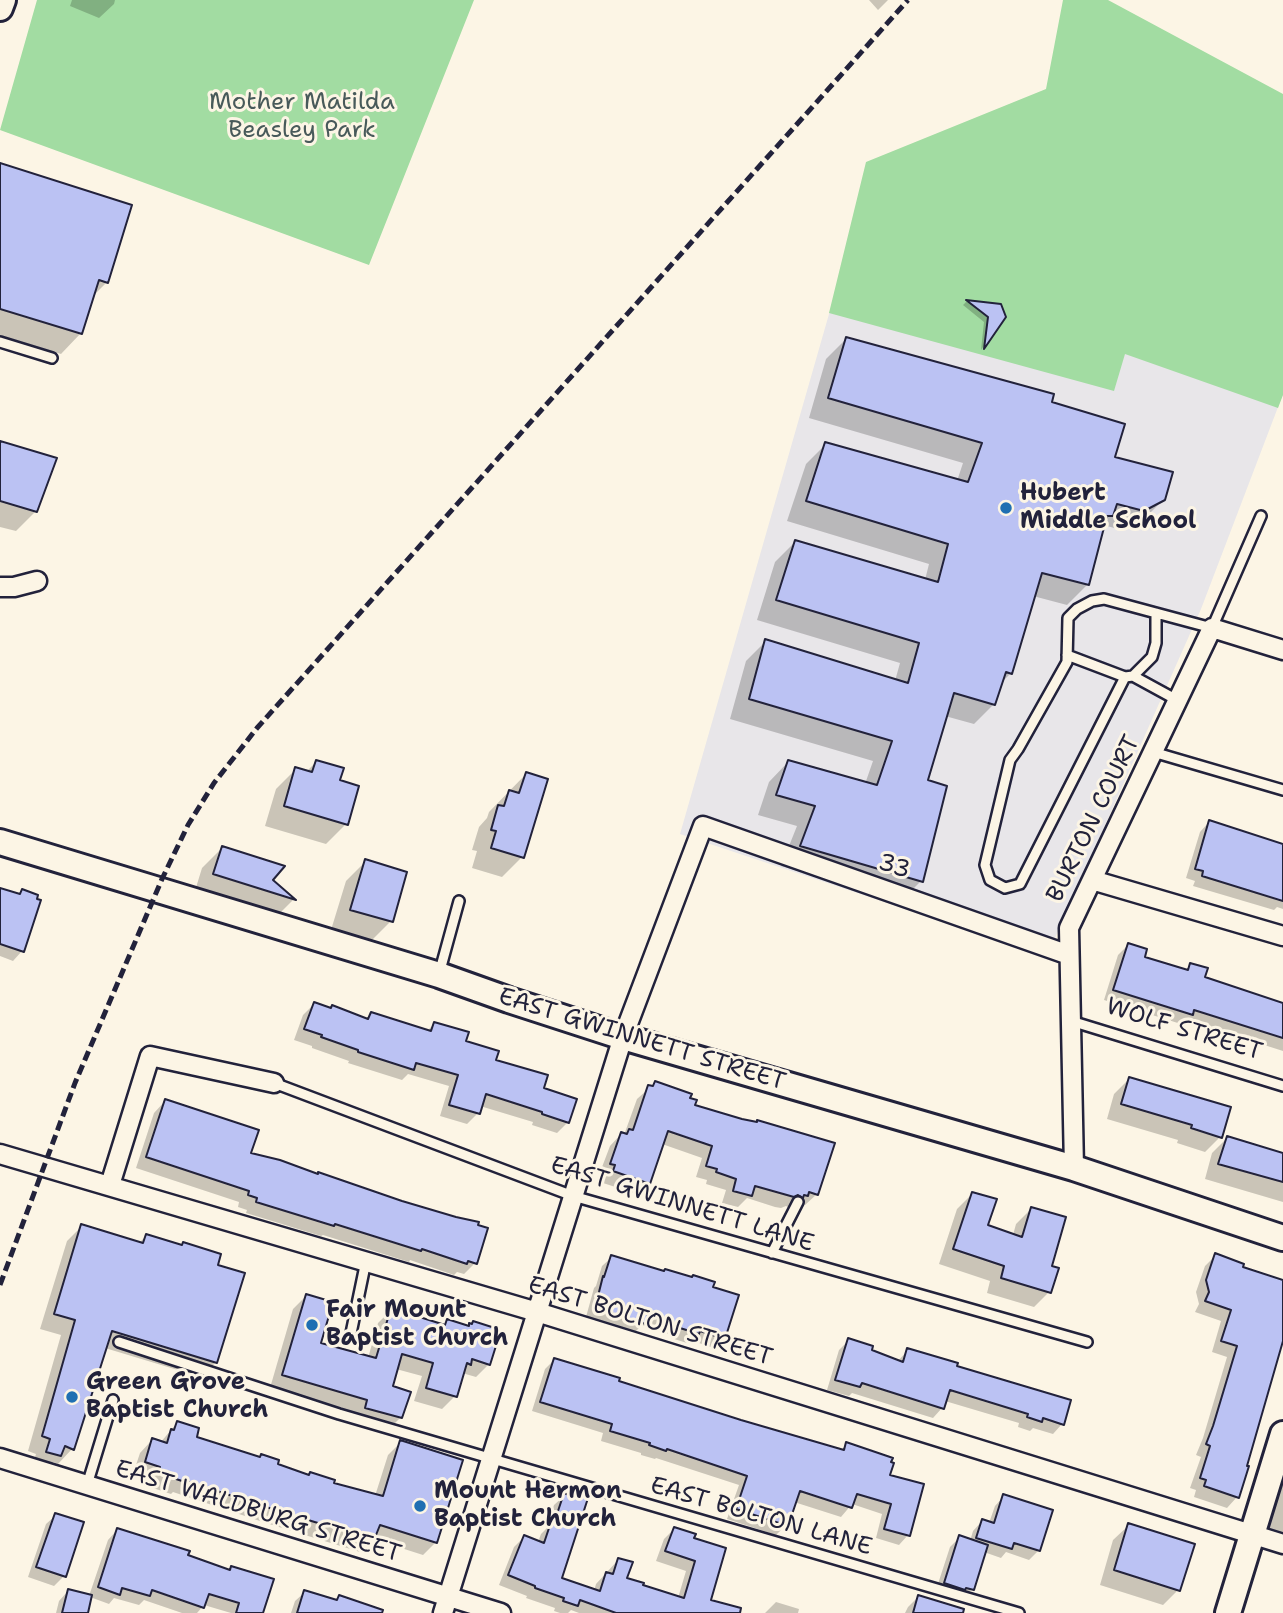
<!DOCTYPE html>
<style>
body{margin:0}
canvas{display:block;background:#fcf5e5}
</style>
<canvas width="1283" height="1613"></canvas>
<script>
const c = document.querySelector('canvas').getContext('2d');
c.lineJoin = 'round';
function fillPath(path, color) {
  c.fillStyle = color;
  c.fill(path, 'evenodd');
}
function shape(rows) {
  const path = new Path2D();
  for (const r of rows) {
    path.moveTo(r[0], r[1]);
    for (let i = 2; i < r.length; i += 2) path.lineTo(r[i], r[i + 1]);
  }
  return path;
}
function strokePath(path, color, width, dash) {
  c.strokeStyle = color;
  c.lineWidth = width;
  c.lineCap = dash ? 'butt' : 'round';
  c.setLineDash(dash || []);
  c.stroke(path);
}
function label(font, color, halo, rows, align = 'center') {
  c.font = font + ' "Shantell Sans",sans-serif';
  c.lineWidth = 6;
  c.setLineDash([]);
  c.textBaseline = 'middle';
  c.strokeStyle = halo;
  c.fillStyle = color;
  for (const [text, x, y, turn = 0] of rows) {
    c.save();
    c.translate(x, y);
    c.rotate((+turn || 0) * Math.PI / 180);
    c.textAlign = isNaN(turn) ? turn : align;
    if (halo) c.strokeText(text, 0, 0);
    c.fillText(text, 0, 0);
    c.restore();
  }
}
const built = shape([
 [872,164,1283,394,1201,609,1047,956,680,834]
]);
const green = shape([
 [37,0,474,0,369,265,0,130],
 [1063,0,1108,0,1283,94,1283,395,1278,408,1125,354,1114,391,829,313,866,162,1046,89]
]);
const shadow = shape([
 [72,0,115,0,114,4,99,18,70,6],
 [869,0,888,0,878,10],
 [0,165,107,282,92,297,81,333,61,354,0,335],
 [966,302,1000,305,1004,316,981,350,984,322,963,305],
 [846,339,1049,403,1164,499,1143,520,1122,530,1103,525,1087,585,1067,605,1033,596,1011,673,1000,684,994,704,974,724,945,716,926,781,921,881,901,901,781,866,797,826,758,815,769,782,789,761,865,784,873,761,730,719,746,661,766,641,895,681,900,663,757,620,775,562,795,542,925,580,929,564,787,521,806,464,826,444,957,481,963,463,809,418,826,359],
 [0,443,36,511,16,531,0,527],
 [317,761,338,781,346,824,326,844,265,826,276,789,296,769,306,772],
 [526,774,522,857,502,877,472,868,477,851,472,850,479,827,487,818,489,812],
 [1209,822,1283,845,1283,909,1277,907,1274,910,1193,886,1195,881,1186,878,1200,832],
 [222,848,270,880,293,900,274,919,194,894,202,868],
 [366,861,391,921,371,941,331,930,346,881],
 [23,891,22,951,13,961,0,956,0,892,18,895],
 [1128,945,1143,958,1185,971,1191,965,1203,978,1283,1005,1283,1051,1186,1020,1181,1024,1104,1000,1118,955],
 [314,1004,366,1020,371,1014,427,1031,434,1024,542,1089,568,1122,557,1133,532,1125,533,1122,480,1106,478,1113,467,1124,440,1116,449,1086,408,1074,402,1080,348,1063,349,1061,312,1048,312,1046,294,1040,303,1015],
 [1129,1079,1220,1137,1205,1152,1177,1143,1178,1140,1107,1119,1114,1094],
 [655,1083,688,1099,693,1106,817,1194,805,1205,798,1203,790,1208,786,1206,781,1208,775,1207,747,1198,738,1207,722,1203,726,1190,706,1184,707,1180,696,1177,702,1158,662,1144,649,1183,637,1194,603,1183,605,1177,599,1175,610,1146,621,1134,624,1135,637,1099],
 [165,1101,249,1154,475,1263,464,1274,457,1272,454,1275,410,1260,409,1262,323,1235,321,1236,246,1213,247,1210,238,1207,239,1202,136,1168,154,1113],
 [1227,1138,1283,1154,1283,1202,1205,1179,1212,1153],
 [972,1194,986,1226,1013,1235,1016,1224,1031,1209,1049,1267,1049,1292,1034,1307,987,1293,990,1281,939,1264,957,1209],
 [82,1226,139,1243,146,1236,216,1266,216,1362,201,1377,105,1348,72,1449,58,1464,53,1462,45,1470,32,1466,36,1454,28,1451,61,1335,40,1329,67,1241],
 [1216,1255,1241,1268,1283,1281,1283,1339,1237,1497,1227,1508,1194,1497,1196,1490,1190,1488,1201,1457,1196,1455,1203,1438,1227,1357,1212,1352,1221,1321,1195,1312,1199,1304,1196,1292,1205,1266],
 [612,1257,711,1288,724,1338,714,1348,690,1340,687,1343,671,1338,672,1335,642,1325,634,1333,586,1317,594,1288,596,1286,602,1266],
 [306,1296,319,1344,368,1358,378,1323,391,1310,443,1326,447,1321,489,1364,476,1377,462,1373,455,1396,442,1409,414,1401,422,1376,396,1369,391,1387,401,1417,388,1430,353,1421,355,1413,270,1388,293,1309],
 [849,1340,870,1351,897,1362,908,1350,955,1367,1062,1424,1053,1434,1033,1428,1030,1431,1018,1427,1019,1423,945,1401,942,1408,933,1418,852,1393,849,1396,827,1390,839,1350],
 [554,1360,617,1382,840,1451,847,1444,888,1476,908,1535,899,1545,876,1538,882,1514,852,1504,841,1517,794,1502,786,1525,776,1535,727,1519,739,1485,656,1458,655,1459,641,1455,641,1453,601,1441,603,1433,532,1411,545,1369],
 [177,1423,195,1438,309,1477,375,1496,388,1455,401,1442,436,1542,423,1555,373,1539,360,1552,266,1523,173,1492,171,1494,147,1486,149,1479,133,1474,140,1453,152,1440,160,1443],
 [1283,1476,1283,1534,1268,1529],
 [571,1491,560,1579,594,1591,596,1584,618,1560,625,1579,641,1586,678,1598,686,1571,656,1561,664,1539,674,1529,692,1540,709,1601,732,1613,579,1613,571,1610,568,1613,560,1613,554,1611,555,1608,526,1598,527,1596,499,1585,514,1547,524,1537,538,1542,541,1534,546,1529,554,1505,565,1495,567,1496],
 [1004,1496,1039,1550,1029,1560,1006,1552,1001,1558,984,1552,972,1589,962,1599,955,1597,953,1598,935,1593,950,1547,960,1537,970,1541,973,1531,982,1521,989,1523,995,1506],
 [56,1515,64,1576,54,1586,28,1577,46,1524],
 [1129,1525,1178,1590,1163,1605,1100,1585,1113,1540],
 [117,1530,229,1571,232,1568,261,1613,231,1613,204,1605,197,1613,182,1613,144,1600,139,1605,114,1598,109,1604,90,1597,86,1613,56,1613,59,1601,68,1591,89,1596,108,1540],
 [305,1592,335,1601,339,1597,379,1613,291,1613,295,1601],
 [918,1597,935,1613,905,1613,908,1607],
 [776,1602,799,1609,798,1613,765,1613]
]);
const building = shape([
 [0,163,132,205,108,283,99,280,82,334,0,309,0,163],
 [966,300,1001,304,1006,317,984,349,988,317,966,300],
 [846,337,1054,394,1052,402,1125,424,1115,457,1173,472,1165,500,1144,511,1117,504,1113,516,1107,516,1089,585,1042,573,1012,674,1006,672,995,705,954,693,928,780,947,786,923,882,800,846,815,806,776,795,788,760,877,785,892,741,749,699,765,639,908,683,919,643,776,600,795,540,938,582,948,544,806,501,825,442,968,482,982,443,828,398,846,337],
 [0,441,57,458,37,512,0,501,0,441],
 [316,760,344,768,340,780,359,786,348,825,284,806,295,767,312,772,316,760],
 [526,772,548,779,524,858,491,848,496,831,491,830,498,805,504,806,509,790,519,793,526,772],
 [1209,820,1283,844,1283,901,1202,876,1203,871,1195,869,1209,820],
 [222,846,285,866,273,880,296,900,213,874,222,846],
 [365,859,407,872,393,922,350,910,365,859],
 [0,888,20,894,22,889,38,895,37,899,41,900,24,952,0,944,0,888],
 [1128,943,1147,949,1145,957,1188,970,1190,963,1208,968,1205,977,1283,1003,1283,1038,1194,1010,1193,1015,1113,990,1128,943],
 [314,1002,331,1008,332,1005,368,1019,371,1012,431,1031,434,1022,469,1032,466,1041,499,1051,496,1060,548,1075,544,1088,577,1099,569,1123,542,1114,542,1112,486,1094,480,1114,449,1105,458,1075,416,1063,414,1070,358,1052,358,1050,321,1037,322,1035,304,1029,314,1002],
 [1129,1077,1231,1107,1222,1138,1191,1128,1192,1125,1121,1104,1129,1077],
 [655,1081,692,1094,690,1098,697,1100,695,1105,742,1119,757,1122,757,1120,835,1143,818,1195,809,1192,808,1196,804,1195,803,1198,798,1195,794,1197,755,1186,752,1196,733,1191,736,1179,716,1172,717,1169,706,1166,712,1146,668,1131,650,1184,613,1171,615,1165,610,1164,621,1132,627,1134,629,1129,633,1130,648,1085,653,1086,655,1081],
 [165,1099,259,1130,251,1153,280,1160,318,1174,318,1172,402,1201,456,1217,479,1222,478,1225,488,1228,477,1264,468,1261,467,1264,422,1249,421,1251,335,1224,334,1226,256,1202,257,1198,248,1195,249,1191,146,1157,165,1099],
 [1227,1136,1283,1153,1283,1182,1218,1164,1227,1136],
 [972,1192,997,1199,988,1225,1022,1237,1031,1207,1066,1217,1052,1266,1059,1268,1051,1293,1001,1278,1004,1266,953,1249,972,1192],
 [81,1224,143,1243,146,1234,182,1245,183,1242,221,1254,218,1265,245,1273,217,1363,112,1331,74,1450,65,1446,61,1456,46,1452,50,1439,42,1436,75,1320,54,1314,81,1224],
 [1215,1253,1244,1264,1243,1267,1283,1280,1283,1341,1247,1466,1249,1466,1239,1498,1204,1486,1206,1480,1200,1478,1210,1446,1206,1444,1213,1426,1237,1346,1221,1341,1231,1310,1205,1301,1209,1292,1206,1280,1215,1253],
 [611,1255,664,1271,665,1269,692,1277,693,1275,715,1282,713,1287,739,1295,725,1339,700,1331,699,1334,680,1328,680,1325,648,1315,646,1324,595,1308,603,1276,604,1277,611,1255],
 [306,1294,333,1302,321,1343,376,1358,391,1308,445,1325,447,1319,469,1326,469,1323,472,1324,473,1321,498,1329,497,1332,500,1333,490,1365,472,1359,471,1365,467,1363,457,1397,426,1388,433,1363,402,1354,393,1386,411,1392,402,1418,365,1408,367,1400,282,1375,306,1294],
 [848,1338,873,1346,872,1350,903,1362,907,1348,958,1363,957,1366,1071,1400,1064,1425,1043,1418,1042,1422,1027,1417,1028,1414,950,1390,944,1409,862,1383,860,1387,835,1380,848,1338],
 [554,1358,620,1378,619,1381,741,1420,844,1450,846,1442,893,1458,891,1462,894,1463,890,1475,924,1484,910,1536,884,1529,891,1504,857,1494,852,1508,800,1491,788,1526,736,1509,747,1476,667,1449,666,1451,649,1445,650,1443,610,1431,612,1424,540,1402,554,1358],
 [177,1421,199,1428,197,1437,260,1457,261,1454,279,1460,278,1464,309,1475,310,1472,335,1480,334,1483,383,1496,400,1440,463,1460,437,1543,380,1525,374,1540,285,1513,186,1481,185,1482,158,1473,160,1467,145,1462,152,1438,167,1443,171,1429,174,1430,177,1421],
 [571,1489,589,1495,562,1578,600,1591,606,1572,613,1574,618,1558,633,1562,627,1578,644,1583,643,1585,684,1598,695,1561,665,1551,674,1527,696,1534,694,1538,726,1548,711,1600,741,1608,740,1613,616,1613,580,1600,578,1606,563,1601,564,1598,535,1588,535,1586,508,1575,524,1535,544,1543,551,1522,554,1523,564,1493,569,1495,571,1489],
 [1003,1494,1053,1510,1040,1551,1014,1543,1012,1549,976,1538,982,1519,994,1523,1003,1494],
 [55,1513,84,1522,66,1577,36,1567,55,1513],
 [1128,1523,1195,1544,1180,1591,1114,1570,1128,1523],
 [117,1528,190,1551,188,1555,230,1570,231,1566,274,1579,263,1613,236,1613,239,1603,209,1594,204,1608,152,1590,150,1596,122,1588,120,1595,98,1587,117,1528],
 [959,1535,988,1545,974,1590,966,1588,965,1590,944,1583,959,1535],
 [68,1589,92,1595,88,1613,62,1613,68,1589],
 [304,1590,337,1600,339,1595,383,1610,382,1613,297,1613,304,1590],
 [918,1595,964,1609,963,1613,913,1613,918,1595]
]);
const lane = shape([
 [0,342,52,358],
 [1156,613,1156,643,1152,657,1133,676,1125,677,1020,884,1005,888,990,880,985,865,1010,760,1018,749,1067,662,1068,618,1077,609,1092,601,1104,599,1156,613,1212,628,1261,516],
 [1067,655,1125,677],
 [1133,676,1177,700],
 [1153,752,1283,790],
 [439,974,459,901],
 [1071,1021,1283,1086],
 [274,1083,573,1196,1087,1342],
 [772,1253,798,1202],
 [350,1338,366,1261],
 [119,1342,339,1414,1019,1613],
 [87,1485,113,1400]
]);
const street = shape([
 [0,587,14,587,37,581],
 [1092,880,1283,936],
 [0,1154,537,1312,1283,1544],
 [1074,1168,1069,928,1212,628,1283,650],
 [110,1185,150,1056,274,1083],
 [0,1458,501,1613],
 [443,1613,623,1037,703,826,1069,955]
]);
const secondary = shape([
 [0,8,3,0],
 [0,842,439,975,509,1000,623,1037,1074,1168,1283,1238],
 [1228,1613,1283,1434]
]);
const rail = shape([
 [0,1285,75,1083,162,879,188,825,214,783,257,728,908,0]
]);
const markers = [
 [1006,508,7,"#1f6fb2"],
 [312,1325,7,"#1f6fb2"],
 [72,1397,7,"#1f6fb2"],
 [420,1506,7,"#1f6fb2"]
];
const parkNames = [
 ["Mother Matilda",302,103],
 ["Beasley Park",302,131]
];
const poiNames = [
 ["Hubert",1020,494],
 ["Middle School",1020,522],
 ["Fair Mount",326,1311],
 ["Baptist Church",326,1339],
 ["Green Grove",86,1383],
 ["Baptist Church",86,1411],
 ["Mount Hermon",434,1492],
 ["Baptist Church",434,1520]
];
const streetNames = [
 ["BURTON COURT",1094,819,-64],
 ["33",894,867,19],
 ["WOLF STREET",1184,1030,17],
 ["EAST GWINNETT STREET",642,1040,17],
 ["EAST GWINNETT LANE",682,1205,17],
 ["EAST BOLTON STREET",650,1322,17],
 ["EAST WALDBURG STREET",258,1512,17],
 ["EAST BOLTON LANE",761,1517,16]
];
fillPath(built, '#e8e6e9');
fillPath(green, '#a2dca2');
fillPath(shadow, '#0003');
fillPath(building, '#bbc2f3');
strokePath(building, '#22223b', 2);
strokePath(lane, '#22223b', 14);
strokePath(street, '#22223b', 23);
strokePath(secondary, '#22223b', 30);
strokePath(lane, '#fcf5e5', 9);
strokePath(street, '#fcf5e5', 18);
strokePath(secondary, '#fcf5e5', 24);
strokePath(rail, '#22223b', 5, [10, 5]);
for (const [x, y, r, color] of markers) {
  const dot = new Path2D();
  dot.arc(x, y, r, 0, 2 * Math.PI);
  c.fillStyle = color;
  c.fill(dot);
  strokePath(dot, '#fcf5e5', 2.5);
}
label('24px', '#485a5a', '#fcf5e5', parkNames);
label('bold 24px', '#22223b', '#fcf5e5', poiNames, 'left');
label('24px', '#22223b', '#fcf5e5', streetNames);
</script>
